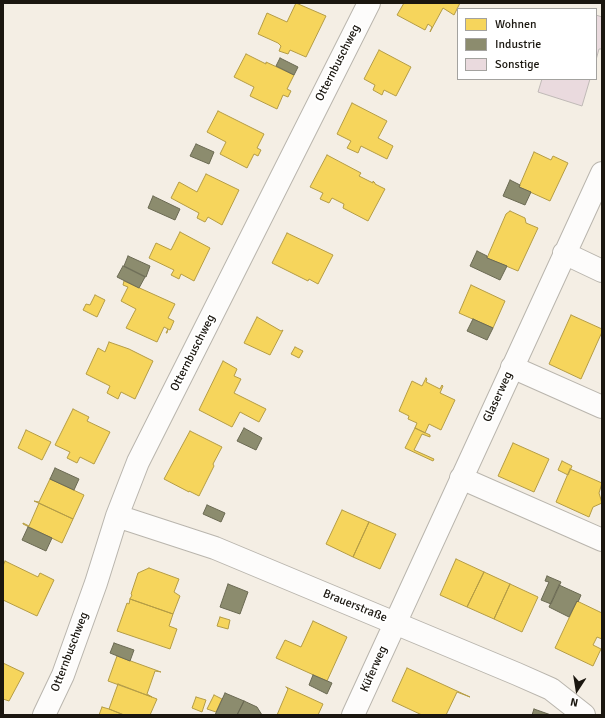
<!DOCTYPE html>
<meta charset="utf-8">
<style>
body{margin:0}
#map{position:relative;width:605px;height:718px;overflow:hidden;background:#f4eee4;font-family:Signika,sans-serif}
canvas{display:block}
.frame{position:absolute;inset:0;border:4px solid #1a160f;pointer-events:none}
.legend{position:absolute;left:457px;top:8px;width:140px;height:72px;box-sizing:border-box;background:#fff;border:1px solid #a3a29f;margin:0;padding:5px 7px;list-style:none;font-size:12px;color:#1a160f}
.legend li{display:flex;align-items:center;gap:8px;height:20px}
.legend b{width:20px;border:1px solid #a3a29f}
.north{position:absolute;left:557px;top:670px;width:40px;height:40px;-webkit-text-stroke:3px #fff;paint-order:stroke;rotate:192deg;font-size:11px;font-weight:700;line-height:16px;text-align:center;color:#1a160f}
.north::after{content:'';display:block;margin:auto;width:14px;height:18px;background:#1a160f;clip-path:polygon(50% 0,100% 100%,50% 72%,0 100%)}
</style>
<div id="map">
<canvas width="605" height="718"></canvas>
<div class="frame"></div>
<ul class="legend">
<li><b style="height:11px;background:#f6d55c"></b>Wohnen</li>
<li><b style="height:11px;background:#8c8c6e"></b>Industrie</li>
<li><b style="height:11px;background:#eadade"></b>Sonstige</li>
</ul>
<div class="north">N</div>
</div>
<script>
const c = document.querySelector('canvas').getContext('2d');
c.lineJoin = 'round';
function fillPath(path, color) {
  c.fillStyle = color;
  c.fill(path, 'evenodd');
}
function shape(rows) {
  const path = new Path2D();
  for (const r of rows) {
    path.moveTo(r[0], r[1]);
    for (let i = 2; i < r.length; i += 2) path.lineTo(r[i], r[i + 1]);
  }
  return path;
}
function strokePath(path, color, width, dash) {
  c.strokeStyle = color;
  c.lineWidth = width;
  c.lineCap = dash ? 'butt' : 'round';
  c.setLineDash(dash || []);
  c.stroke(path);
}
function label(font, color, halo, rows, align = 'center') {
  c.font = font + ' Signika,sans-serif';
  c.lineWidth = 4;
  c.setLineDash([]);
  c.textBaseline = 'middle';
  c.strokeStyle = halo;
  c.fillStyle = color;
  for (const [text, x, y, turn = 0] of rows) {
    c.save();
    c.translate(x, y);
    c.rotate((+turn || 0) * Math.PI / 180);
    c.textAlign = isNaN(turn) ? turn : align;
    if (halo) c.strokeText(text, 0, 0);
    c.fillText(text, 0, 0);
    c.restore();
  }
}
const homes = shape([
 [296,3,326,16,306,57,290,50,288,54,279,51,281,46,278,43,258,34,267,13,287,22,296,3],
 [404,3,460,3,454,15,443,8,430,32,432,27,428,24,425,30,397,15,404,3],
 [379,50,411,67,396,96,384,90,382,95,373,90,375,85,364,79,379,50],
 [246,54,266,64,266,62,294,75,287,89,291,91,288,97,283,95,277,109,250,96,254,87,234,77,246,54],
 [352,103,387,121,378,138,393,146,387,159,361,146,358,153,347,148,351,141,337,134,352,103],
 [218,111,264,134,257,148,261,150,258,156,254,154,247,168,220,154,226,142,207,132,218,111],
 [534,152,551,160,553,156,568,163,550,201,519,187,534,152],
 [327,155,361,173,359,176,373,183,373,181,375,183,375,184,385,189,368,221,343,208,344,204,332,198,329,203,320,199,323,193,310,187,327,155],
 [206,174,239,190,222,225,208,217,205,222,197,218,199,213,171,198,179,182,197,192,206,174],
 [510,211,525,218,526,223,538,228,518,271,487,258,506,214,510,211],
 [180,232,210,248,194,281,181,274,179,279,171,275,174,270,149,258,156,243,171,250,180,232],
 [287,233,333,255,318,284,309,279,308,281,272,263,287,233],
 [124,281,175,304,168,318,174,321,170,330,168,329,167,333,166,333,168,329,164,327,157,342,126,328,136,309,121,301,128,287,123,285,124,281],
 [471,285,505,301,493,328,459,313,471,285],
 [95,295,105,300,97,317,83,310,86,304,90,305,95,295],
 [571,315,602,329,602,332,581,379,549,364,571,315],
 [257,317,281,331,283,330,270,355,244,343,257,317],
 [109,342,129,349,153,361,135,399,121,392,118,399,107,393,110,386,86,374,98,348,105,352,109,342],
 [295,347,303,351,299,358,291,354,295,347],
 [223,361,237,369,234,376,241,379,234,393,266,409,259,422,240,412,232,427,199,410,223,361],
 [426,378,427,379,426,382,440,389,442,385,443,386,440,393,455,400,441,430,429,424,425,433,415,428,417,423,408,419,409,416,399,411,412,381,422,386,426,378],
 [73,409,89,417,87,421,110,432,94,464,80,457,77,463,67,458,70,452,55,445,73,409],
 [415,428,430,435,430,437,422,434,414,450,434,459,433,461,405,448,415,428],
 [26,430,51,442,42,460,18,448,26,430],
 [190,431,222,447,213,464,214,466,199,496,189,491,189,492,164,479,190,431],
 [513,443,549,459,534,492,498,476,513,443],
 [562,461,572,466,568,475,558,470,562,461],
 [570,469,602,483,599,493,602,503,593,507,589,517,556,502,570,469],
 [50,479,84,495,73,519,34,501,39,502,50,479],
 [39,503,73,519,62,543,23,524,23,523,29,526,39,503],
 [342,510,369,522,353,557,326,544,342,510],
 [369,522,396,534,380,569,353,557,369,522],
 [456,559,484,572,467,607,440,595,456,559],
 [5,561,38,577,40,573,54,580,37,616,3,600,3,566,5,561],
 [149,568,179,579,174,592,180,596,173,614,130,599,132,595,131,594,138,573,149,568],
 [484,572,510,584,494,619,467,607,484,572],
 [510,584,538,597,522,632,494,619,510,584],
 [130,599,173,614,169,626,177,629,170,649,117,631,127,603,129,604,130,599],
 [577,601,602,613,602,639,597,637,593,645,601,649,593,666,555,648,577,601],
 [220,617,230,620,228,629,217,626,220,617],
 [313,621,347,637,327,681,276,658,285,640,301,647,313,621],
 [117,656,161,672,155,671,147,694,152,697,108,681,117,656],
 [3,663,24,673,9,701,3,699,3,663],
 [407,668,470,697,457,692,446,715,422,715,392,701,407,668],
 [118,684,157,699,150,715,124,715,109,709,118,684],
 [286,687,323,704,318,715,277,715,288,689,286,687],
 [214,695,222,699,216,712,207,709,214,695],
 [196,697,206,700,202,712,192,708,196,697],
 [102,707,109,709,124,715,99,715,102,707]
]);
const industry = shape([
 [280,58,298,67,294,75,276,66,280,58],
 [196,144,214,152,209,164,190,156,196,144],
 [510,180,520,185,519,187,531,192,525,205,503,196,510,180],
 [153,196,180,209,175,220,148,208,153,196],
 [477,251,487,256,487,258,507,266,500,280,470,266,477,251],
 [128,256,150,266,146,277,124,266,128,256],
 [123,266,145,277,139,288,117,277,123,266],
 [473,319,493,328,487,340,467,331,473,319],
 [244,428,262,438,256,450,237,441,244,428],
 [55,468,79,479,74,490,50,479,55,468],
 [207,505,225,513,221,522,203,514,207,505],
 [28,527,52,538,46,551,22,540,28,527],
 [547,576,561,582,551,604,541,600,549,582,545,581,547,576],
 [228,584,248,592,240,614,220,607,228,584],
 [559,585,581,595,578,602,577,601,569,617,549,607,559,585],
 [114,643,134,650,130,661,110,653,114,643],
 [313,675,332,683,327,694,309,685,313,675],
 [225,693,244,701,237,715,215,715,225,693],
 [244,701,257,707,262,715,237,715,244,701],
 [534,709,551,715,532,715,534,709]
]);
const building = shape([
 [596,15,602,17,602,49,599,49,596,60,596,15],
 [542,79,590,79,582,106,538,92,542,79]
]);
const minor = shape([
 [564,253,602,271],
 [512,367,602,407],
 [461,478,602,540],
 [117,516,215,548,517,674,551,689,584,715],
 [44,715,63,675,96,583,117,516,138,462,369,3],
 [353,715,602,173]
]);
const streetNames = [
 ["Otternbuschweg",338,63,-63],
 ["Otternbuschweg",193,353,-63],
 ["Glaserweg",498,397,-65],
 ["Brauerstraße",355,606,22],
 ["Otternbuschweg",70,652,-69],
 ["Küferweg",374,669,-66]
];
fillPath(homes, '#f6d55c');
strokePath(homes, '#b49c45', 1);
fillPath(industry, '#8c8c6e');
strokePath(industry, '#6a6952', 1);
fillPath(building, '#eadade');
strokePath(building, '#bfb9b6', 1);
strokePath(minor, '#b9b5ad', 24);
strokePath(minor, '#fdfcfb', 22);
label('12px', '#1a160f', '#fff', streetNames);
</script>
